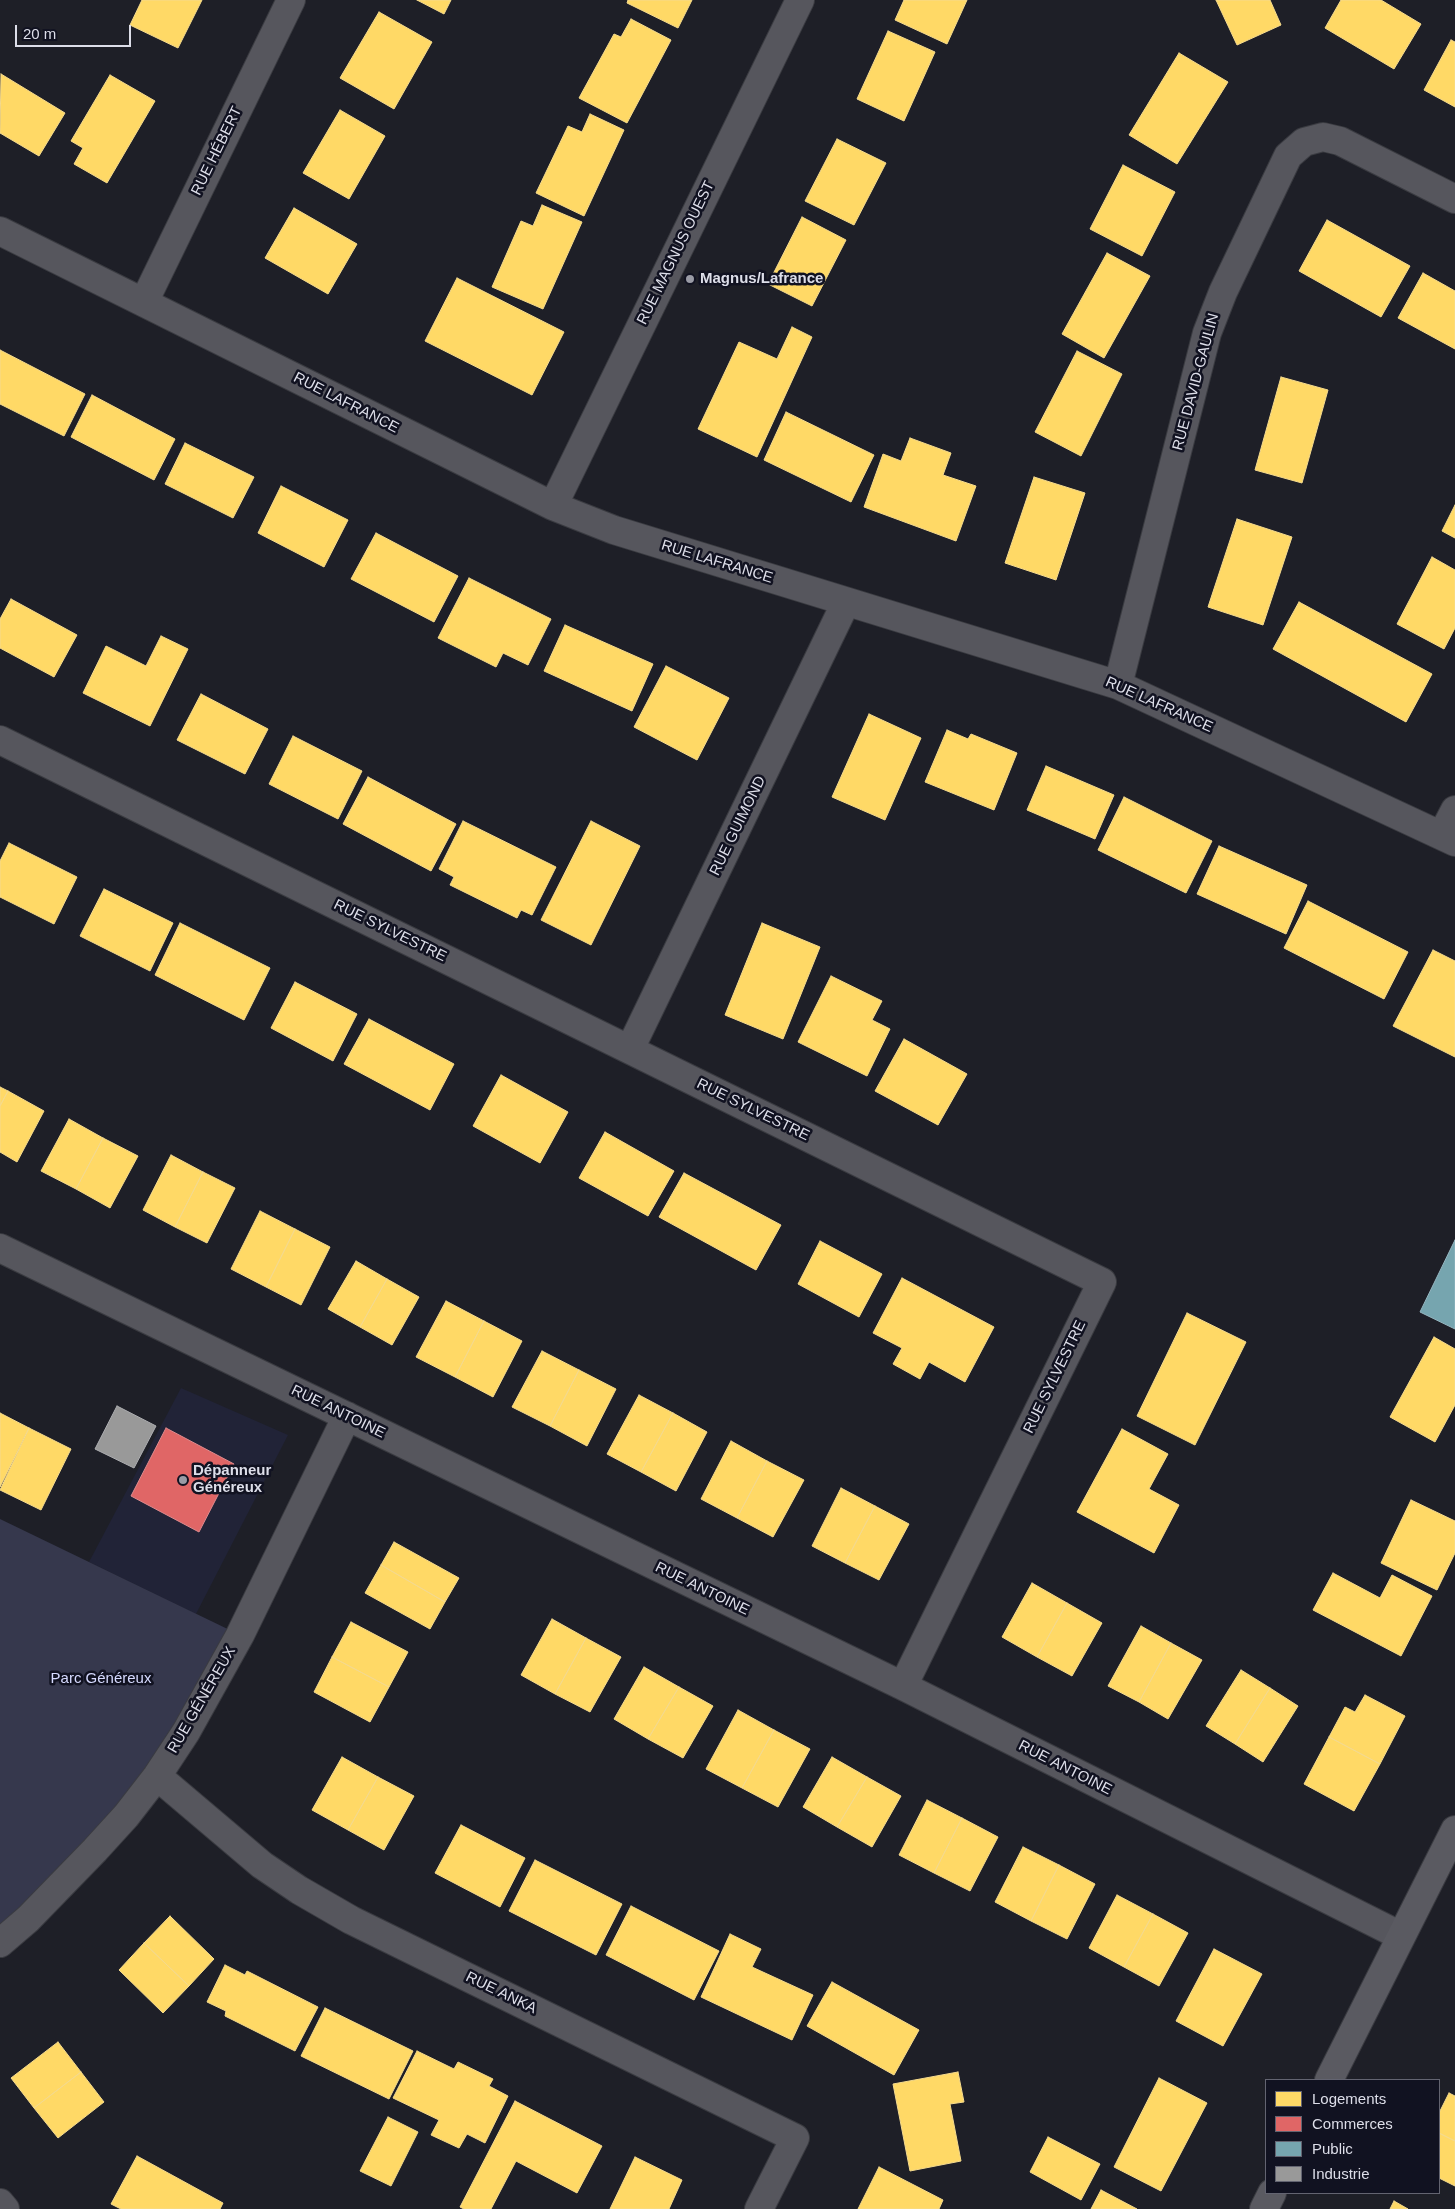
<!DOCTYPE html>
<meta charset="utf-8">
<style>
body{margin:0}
#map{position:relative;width:1455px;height:2209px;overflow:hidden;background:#1e1f27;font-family:Arial,sans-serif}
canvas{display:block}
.legend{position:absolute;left:1265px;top:2079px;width:175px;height:115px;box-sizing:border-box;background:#111221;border:1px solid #636471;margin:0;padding:6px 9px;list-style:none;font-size:15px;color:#dddee9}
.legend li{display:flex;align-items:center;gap:10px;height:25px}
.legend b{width:25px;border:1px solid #636471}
.scale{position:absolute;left:15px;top:25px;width:116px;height:22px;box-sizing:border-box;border:2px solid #dddee9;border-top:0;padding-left:6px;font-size:15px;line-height:18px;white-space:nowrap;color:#dddee9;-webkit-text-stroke:4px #111221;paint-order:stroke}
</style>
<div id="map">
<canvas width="1455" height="2209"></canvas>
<ul class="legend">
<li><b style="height:14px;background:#ffd966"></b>Logements</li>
<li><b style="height:14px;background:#e06666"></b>Commerces</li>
<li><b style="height:14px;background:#76a5af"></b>Public</li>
<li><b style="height:14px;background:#999"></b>Industrie</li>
</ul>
<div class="scale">20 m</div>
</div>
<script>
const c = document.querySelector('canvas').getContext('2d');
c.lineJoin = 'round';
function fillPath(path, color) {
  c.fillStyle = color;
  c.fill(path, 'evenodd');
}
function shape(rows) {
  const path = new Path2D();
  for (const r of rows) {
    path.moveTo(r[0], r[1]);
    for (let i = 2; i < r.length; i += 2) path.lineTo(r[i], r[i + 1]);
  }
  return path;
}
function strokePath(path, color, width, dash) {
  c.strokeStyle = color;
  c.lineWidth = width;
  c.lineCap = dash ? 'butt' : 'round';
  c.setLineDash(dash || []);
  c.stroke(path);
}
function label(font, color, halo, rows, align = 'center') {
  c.font = font + ' Arial,sans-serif';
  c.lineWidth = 5;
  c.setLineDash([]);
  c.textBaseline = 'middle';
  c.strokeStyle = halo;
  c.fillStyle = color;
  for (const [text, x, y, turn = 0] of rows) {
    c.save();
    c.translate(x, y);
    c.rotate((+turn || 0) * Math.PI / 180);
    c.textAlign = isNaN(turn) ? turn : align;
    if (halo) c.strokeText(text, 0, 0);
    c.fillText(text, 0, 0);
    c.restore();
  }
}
const built = shape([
 [181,1388,288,1435,196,1614,89,1562]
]);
const green = shape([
 [0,1519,240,1635,186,1732,0,1943]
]);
const homes = shape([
 [142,0,202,0,178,48,130,25,142,0],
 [417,0,451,0,444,14,417,0],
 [628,0,692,0,678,28,627,3,628,0],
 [904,0,967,0,947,44,895,20,904,0],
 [1216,0,1270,0,1281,25,1237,45,1216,0],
 [1341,0,1381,0,1421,24,1394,69,1325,28,1341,0],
 [379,12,432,42,394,109,340,78,379,12],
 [631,19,671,40,627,123,579,98,614,34,621,37,631,19],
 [888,31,935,52,904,121,857,99,888,31],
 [1451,40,1455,42,1455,107,1424,90,1451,40],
 [1179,53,1228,82,1177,164,1129,135,1179,53],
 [1,74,65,113,39,156,0,133,1,74],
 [110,75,155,101,107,183,74,164,83,148,71,141,110,75],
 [340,110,385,136,349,199,303,173,340,110],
 [590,114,624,130,584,216,536,193,568,126,582,132,590,114],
 [837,139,886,163,854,225,805,201,837,139],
 [1123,165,1175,192,1142,256,1090,229,1123,165],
 [542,205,582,222,543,309,492,287,521,221,533,226,542,205],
 [294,208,357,244,328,294,265,258,294,208],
 [802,217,846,240,812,306,768,284,802,217],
 [1327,220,1410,266,1381,317,1299,271,1327,220],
 [1107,253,1150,276,1104,358,1062,334,1107,253],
 [1423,273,1455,291,1455,349,1398,318,1423,273],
 [457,278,564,332,532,395,425,341,457,278],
 [792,327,812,337,757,457,698,429,739,342,777,359,792,327],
 [0,350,85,394,64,436,0,404,0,350],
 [1077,351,1122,374,1081,456,1035,432,1077,351],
 [1281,377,1328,390,1302,483,1255,470,1281,377],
 [92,395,175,439,154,480,71,437,92,395],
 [786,412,874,455,851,502,764,460,786,412],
 [910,438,951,453,943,475,976,486,956,541,864,507,883,454,901,461,910,438],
 [185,443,254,477,233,518,165,484,185,443],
 [1034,477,1085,493,1056,580,1005,563,1034,477],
 [281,486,348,520,324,567,258,533,281,486],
 [1455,505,1455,538,1442,531,1455,505],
 [1237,519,1292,537,1263,625,1208,607,1237,519],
 [376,533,458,576,434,622,351,579,376,533],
 [1432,557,1455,570,1455,628,1444,649,1397,624,1432,557],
 [469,578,551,619,528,665,503,653,496,667,438,638,469,578],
 [11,599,77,635,54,677,0,648,0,619,11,599],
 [1299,602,1432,674,1406,722,1273,649,1299,602],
 [565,625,653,664,632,711,544,671,565,625],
 [161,636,188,649,150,726,83,693,106,646,146,666,161,636],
 [666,666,729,698,697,760,634,727,666,666],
 [201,694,268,729,245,774,177,740,201,694],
 [869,714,921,738,885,820,832,797,869,714],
 [947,730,968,739,971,734,1017,753,994,810,925,782,947,730],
 [293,736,362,771,338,819,269,784,293,736],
 [1046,766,1114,795,1095,839,1027,810,1046,766],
 [368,777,456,824,431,871,343,824,368,777],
 [1124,797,1212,841,1186,893,1098,850,1124,797],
 [463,821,556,867,532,915,521,910,517,918,450,885,454,877,439,869,463,821],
 [591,821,640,846,591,945,541,920,591,821],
 [9,843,77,877,54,924,0,897,0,861,9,843],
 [1219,846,1307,885,1286,934,1197,894,1219,846],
 [104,889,173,923,150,971,80,936,104,889],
 [1308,901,1408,952,1384,999,1284,948,1308,901],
 [180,923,270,968,244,1020,155,975,180,923],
 [762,923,820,947,783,1039,725,1015,762,923],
 [1433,950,1455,961,1455,1057,1393,1026,1433,950],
 [831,976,882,1001,872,1020,890,1029,867,1076,798,1042,831,976],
 [295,982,357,1014,333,1061,271,1028,295,982],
 [369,1019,454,1064,430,1110,344,1064,369,1019],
 [904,1039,967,1074,938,1125,875,1091,904,1039],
 [501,1075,568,1112,540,1163,473,1126,501,1075],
 [0,1087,8,1091,0,1106,0,1087],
 [8,1091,44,1111,17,1162,0,1152,0,1106,8,1091],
 [69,1119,103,1138,76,1189,41,1171,69,1119],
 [605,1132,674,1171,648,1216,579,1178,605,1132],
 [103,1138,138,1156,110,1208,76,1189,103,1138],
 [171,1155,203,1172,175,1227,143,1210,171,1155],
 [203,1172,235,1188,207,1243,175,1227,203,1172],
 [684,1173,781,1225,756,1270,659,1217,684,1173],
 [260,1211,295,1229,266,1287,231,1269,260,1211],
 [295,1229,330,1247,301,1305,266,1287,295,1229],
 [820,1241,882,1274,859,1317,798,1284,820,1241],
 [356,1261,387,1279,360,1327,328,1309,356,1261],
 [902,1278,994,1327,965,1382,929,1362,920,1379,893,1364,902,1348,873,1333,902,1278],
 [387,1279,419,1297,392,1345,360,1327,387,1279],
 [446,1301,484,1321,455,1377,416,1357,446,1301],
 [1187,1313,1246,1342,1195,1445,1137,1416,1187,1313],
 [484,1321,522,1341,493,1397,455,1377,484,1321],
 [1434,1337,1455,1349,1455,1405,1435,1442,1390,1417,1434,1337],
 [542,1351,579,1370,550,1426,512,1407,542,1351],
 [579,1370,616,1389,587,1446,550,1426,579,1370],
 [639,1395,673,1413,641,1472,607,1454,639,1395],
 [0,1413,29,1428,0,1487,0,1413],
 [673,1413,707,1432,676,1491,641,1472,673,1413],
 [29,1428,71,1449,41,1510,0,1490,29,1428],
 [1122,1429,1168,1454,1149,1489,1179,1505,1154,1553,1077,1512,1122,1429],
 [731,1441,767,1461,737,1518,701,1499,731,1441],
 [767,1461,804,1480,773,1537,737,1518,767,1461],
 [841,1488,875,1506,845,1563,812,1546,841,1488],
 [1411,1500,1455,1521,1455,1553,1437,1590,1381,1563,1411,1500],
 [875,1506,909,1524,879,1580,845,1563,875,1506],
 [394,1542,459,1578,445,1602,381,1565,394,1542],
 [381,1565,445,1602,430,1629,365,1593,381,1565],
 [1333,1573,1380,1598,1392,1575,1432,1596,1401,1656,1313,1610,1333,1573],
 [1032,1583,1067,1603,1037,1657,1002,1637,1032,1583],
 [1067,1603,1102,1623,1072,1676,1037,1657,1067,1603],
 [552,1619,586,1638,555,1694,521,1675,552,1619],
 [351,1622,408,1652,389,1687,332,1657,351,1622],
 [1141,1626,1171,1643,1139,1702,1108,1686,1141,1626],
 [586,1638,621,1657,590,1712,555,1694,586,1638],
 [1171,1643,1202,1660,1168,1719,1139,1702,1171,1643],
 [332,1657,389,1687,370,1722,314,1692,332,1657],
 [644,1667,679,1687,648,1739,614,1719,644,1667],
 [1241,1670,1270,1688,1235,1744,1206,1726,1241,1670],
 [679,1687,713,1706,683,1758,648,1739,679,1687],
 [1270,1688,1298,1706,1263,1762,1235,1744,1270,1688],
 [1365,1695,1405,1716,1380,1764,1329,1737,1345,1707,1355,1712,1365,1695],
 [738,1710,774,1730,742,1788,706,1769,738,1710],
 [774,1730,810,1749,778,1807,742,1788,774,1730],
 [1329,1737,1380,1764,1354,1811,1304,1784,1329,1737],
 [342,1757,378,1777,348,1830,312,1810,342,1757],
 [832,1757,867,1777,837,1827,803,1807,832,1757],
 [378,1777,414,1796,384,1850,348,1830,378,1777],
 [867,1777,901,1796,872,1847,837,1827,867,1777],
 [927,1800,962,1818,934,1873,899,1855,927,1800],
 [962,1818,998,1837,970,1891,934,1873,962,1818],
 [461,1825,525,1858,500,1907,435,1873,461,1825],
 [1023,1847,1059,1865,1031,1921,995,1902,1023,1847],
 [535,1860,622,1904,596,1955,509,1911,535,1860],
 [1059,1865,1095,1884,1067,1939,1031,1921,1059,1865],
 [1117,1895,1153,1914,1124,1967,1089,1948,1117,1895],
 [631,1906,719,1951,694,2000,606,1955,631,1906],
 [1153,1914,1188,1933,1159,1986,1124,1967,1153,1914],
 [170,1916,214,1959,189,1986,144,1943,170,1916],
 [730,1934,761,1949,752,1967,813,1995,792,2040,701,1997,730,1934],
 [144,1943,189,1986,163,2013,119,1970,144,1943],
 [1214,1949,1262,1974,1223,2046,1176,2021,1214,1949],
 [225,1965,245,1975,247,1971,318,2007,295,2051,225,2016,226,2011,207,2002,225,1965],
 [832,1982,919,2030,894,2075,807,2026,832,1982],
 [325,2008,413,2051,389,2099,301,2056,325,2008],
 [58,2042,81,2072,34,2108,11,2078,58,2042],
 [417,2051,454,2069,458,2062,493,2079,489,2086,508,2096,485,2143,467,2134,459,2148,431,2135,439,2120,393,2098,417,2051],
 [81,2072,104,2102,58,2138,34,2108,81,2072],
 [958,2072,964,2102,950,2104,961,2161,910,2171,893,2084,958,2072],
 [1159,2078,1207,2103,1161,2191,1114,2167,1159,2078],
 [1449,2093,1455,2096,1455,2141,1439,2133,1439,2113,1449,2093],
 [515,2101,602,2146,577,2193,516,2161,491,2209,464,2209,460,2207,515,2101],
 [388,2117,418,2132,391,2186,360,2171,388,2117],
 [1439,2133,1455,2141,1455,2186,1439,2178,1439,2133],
 [1048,2137,1100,2164,1081,2200,1030,2172,1048,2137],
 [137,2156,223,2203,220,2209,121,2209,111,2204,137,2156],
 [635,2157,682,2180,669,2209,610,2209,635,2157],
 [879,2167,943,2200,939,2209,858,2209,879,2167],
 [1101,2190,1137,2209,1091,2209,1101,2190],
 [1394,2201,1408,2209,1390,2209,1394,2201]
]);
const shops = shape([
 [166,1428,234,1464,199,1532,131,1496,166,1428]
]);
const public = shape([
 [1455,1240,1455,1329,1420,1312,1455,1240]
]);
const industry = shape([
 [117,1406,156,1426,134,1468,95,1449,117,1406]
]);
const street = shape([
 [0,231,553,506,614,530,1118,685,1455,842],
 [144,302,291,0],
 [553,506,800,0],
 [1118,685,1207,333,1223,292,1288,156,1304,142,1323,137,1340,141,1455,199],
 [0,740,1102,1282,903,1686],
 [1442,835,1455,810],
 [630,1049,846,602],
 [0,1248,903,1686,1401,1936],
 [157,1776,262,1865,299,1890,351,1920,795,2138,759,2209],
 [0,1943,28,1919,95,1850,126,1816,157,1776,186,1732,240,1635,347,1416],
 [0,2203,5,2209]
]);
const secondary = shape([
 [1329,2080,1455,1830],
 [1264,2209,1272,2193]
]);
const markers = [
 [690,279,5,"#9a9ba5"],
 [183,1480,5,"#9a9ba5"]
];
const streetNames = [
 ["RUE HÉBERT",217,151,-64],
 ["RUE MAGNUS OUEST",676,253,-64],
 ["RUE DAVID-GAULIN",1196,382,-75],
 ["RUE LAFRANCE",346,403,27],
 ["RUE LAFRANCE",717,562,17],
 ["RUE LAFRANCE",1159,705,24],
 ["RUE GUIMOND",738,826,-64],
 ["RUE SYLVESTRE",390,931,26],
 ["RUE SYLVESTRE",753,1110,26],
 ["RUE SYLVESTRE",1055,1377,-64],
 ["RUE ANTOINE",338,1412,26],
 ["RUE ANTOINE",702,1589,26],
 ["RUE GÉNÉREUX",202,1700,-60],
 ["RUE ANTOINE",1065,1768,27],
 ["RUE ANKA",501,1993,26]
];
const poiNames = [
 ["Magnus/Lafrance",700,279],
 ["Dépanneur",193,1471],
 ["Généreux",193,1488]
];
const parkNames = [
 ["Parc Généreux",101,1679]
];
fillPath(built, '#212337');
fillPath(green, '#36384d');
fillPath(homes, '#ffd966');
strokePath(homes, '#f5da8d', 1);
fillPath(shops, '#e06666');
strokePath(shops, '#df8a8d', 1);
fillPath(public, '#76a5af');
strokePath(public, '#95b6c0', 1);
fillPath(industry, '#999');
strokePath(industry, '#adaeb1', 1);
strokePath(street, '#3a3b41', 30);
strokePath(secondary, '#3a3b41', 30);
strokePath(street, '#56565d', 28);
strokePath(secondary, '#5a5a61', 28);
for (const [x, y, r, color] of markers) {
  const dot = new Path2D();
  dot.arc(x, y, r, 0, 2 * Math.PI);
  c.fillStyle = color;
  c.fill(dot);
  strokePath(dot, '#111221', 2);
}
label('15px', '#dddee9', '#111221', streetNames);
label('bold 15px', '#dddee9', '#111221', poiNames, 'left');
label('15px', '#d6daff', '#111221', parkNames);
</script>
